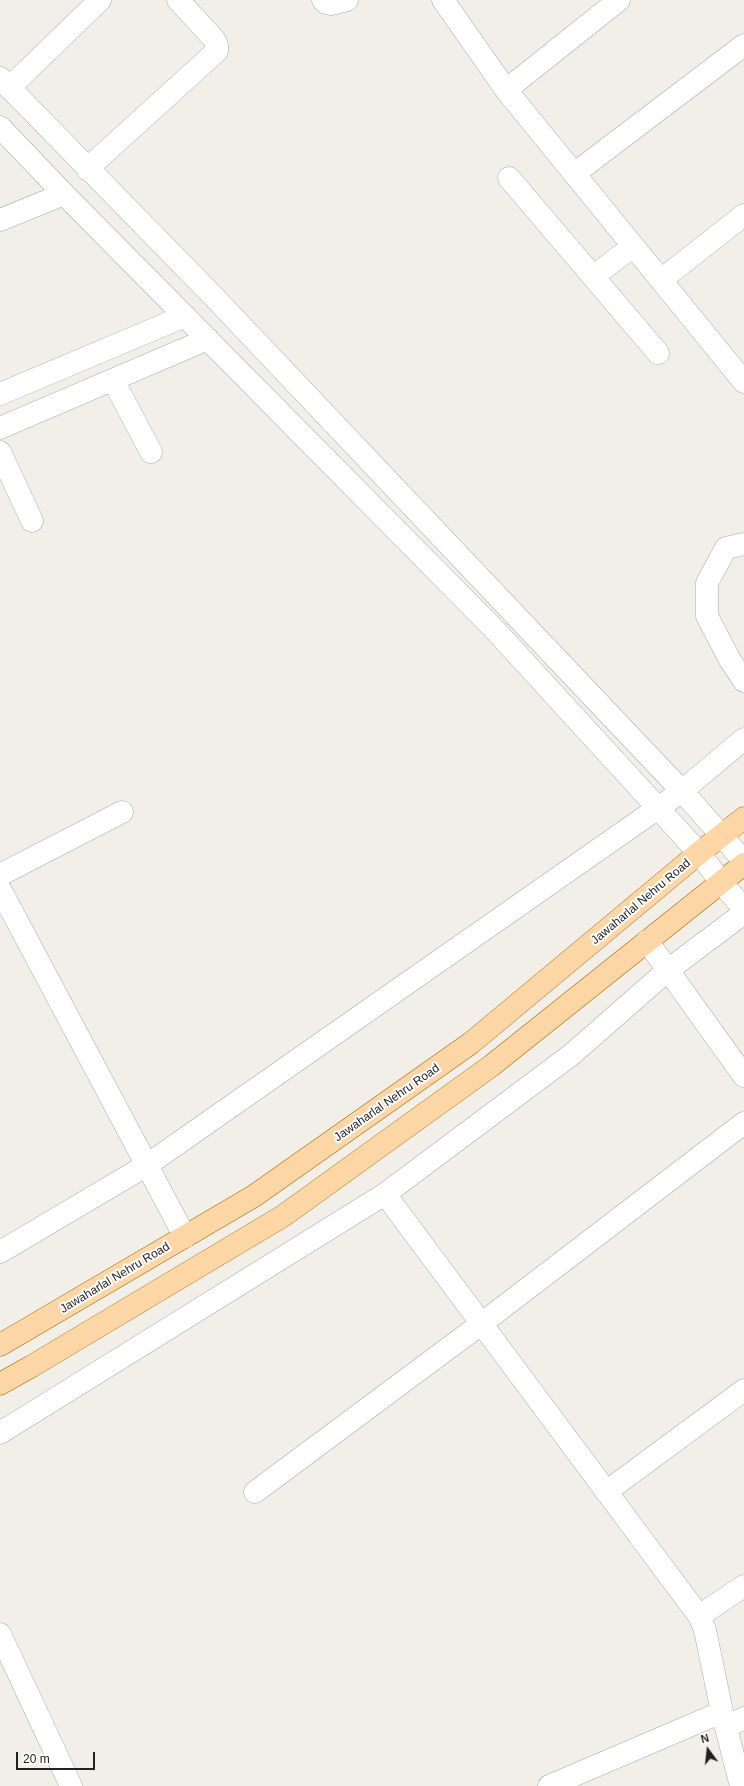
<!DOCTYPE html>
<style>
body{margin:0}
#map{position:relative;width:744px;height:1786px;overflow:hidden;background:#f2efe9;font-family:Helvetica,sans-serif}
canvas{display:block}
.north{position:absolute;left:688px;top:1730px;width:40px;height:40px;-webkit-text-stroke:3px #fff;paint-order:stroke;rotate:345deg;font-size:11px;font-weight:700;line-height:16px;text-align:center;color:#222}
.north::after{content:'';display:block;margin:auto;width:14px;height:18px;background:#222;clip-path:polygon(50% 0,100% 100%,50% 72%,0 100%)}
.scale{position:absolute;left:16px;top:1752px;width:79px;height:18px;box-sizing:border-box;border:2px solid #222;border-top:0;padding-left:5px;font-size:12px;line-height:14px;white-space:nowrap;color:#222;-webkit-text-stroke:3px #fff;paint-order:stroke}
</style>
<div id="map">
<canvas width="744" height="1786"></canvas>
<div class="north">N</div>
<div class="scale">20 m</div>
</div>
<script>
const c = document.querySelector('canvas').getContext('2d');
c.lineJoin = 'round';
function shape(rows) {
  const path = new Path2D();
  for (const r of rows) {
    path.moveTo(r[0], r[1]);
    for (let i = 2; i < r.length; i += 2) path.lineTo(r[i], r[i + 1]);
  }
  return path;
}
function strokePath(path, color, width, dash) {
  c.strokeStyle = color;
  c.lineWidth = width;
  c.lineCap = dash ? 'butt' : 'round';
  c.setLineDash(dash || []);
  c.stroke(path);
}
function label(font, color, halo, rows, align = 'center') {
  c.font = font + ' Helvetica,sans-serif';
  c.lineWidth = 4;
  c.setLineDash([]);
  c.textBaseline = 'middle';
  c.strokeStyle = halo;
  c.fillStyle = color;
  for (const [text, x, y, turn = 0] of rows) {
    c.save();
    c.translate(x, y);
    c.rotate((+turn || 0) * Math.PI / 180);
    c.textAlign = isNaN(turn) ? turn : align;
    if (halo) c.strokeText(text, 0, 0);
    c.fillText(text, 0, 0);
    c.restore();
  }
}
const minor = shape([
 [323,0,326,3,331,4,347,0],
 [443,0,506,90,744,382],
 [0,78,215,298,682,791,744,861],
 [9,88,100,0],
 [506,90,619,0],
 [0,127,64,194,495,630,699,853,721,882,744,909],
 [87,169,217,51,217,45,214,39,178,0],
 [574,174,744,45],
 [509,178,658,353],
 [0,220,64,194],
 [593,277,633,246],
 [661,280,744,215],
 [113,380,151,452],
 [0,394,185,316],
 [0,428,208,339],
 [0,452,32,521],
 [744,544,726,548,707,583,707,616,730,660,744,681],
 [0,875,122,812],
 [0,889,185,1237],
 [647,941,744,1076],
 [385,1194,699,1616,705,1630,722,1712,741,1786],
 [0,1252,147,1165,658,808,682,791,744,739],
 [0,1433,385,1194,571,1055,668,970,744,913],
 [255,1492,481,1324,744,1123],
 [606,1492,744,1390],
 [699,1616,744,1586],
 [0,1634,71,1786],
 [726,1727,744,1718],
 [549,1786,722,1712]
]);
const major = shape([
 [0,1345,254,1196,471,1043,699,853,744,818],
 [0,1384,32,1366,283,1216,491,1066,744,864]
]);
const streetNames = [
 ["Jawaharlal Nehru Road",641,902,-40],
 ["Jawaharlal Nehru Road",387,1103,-35],
 ["Jawaharlal Nehru Road",115,1278,-31]
];
strokePath(minor, '#a9a9a9', 23);
strokePath(major, '#a06b00', 23);
strokePath(minor, '#fff', 22);
strokePath(major, '#fcd6a4', 22);
label('12px', '#222', '#fff', streetNames);
</script>
